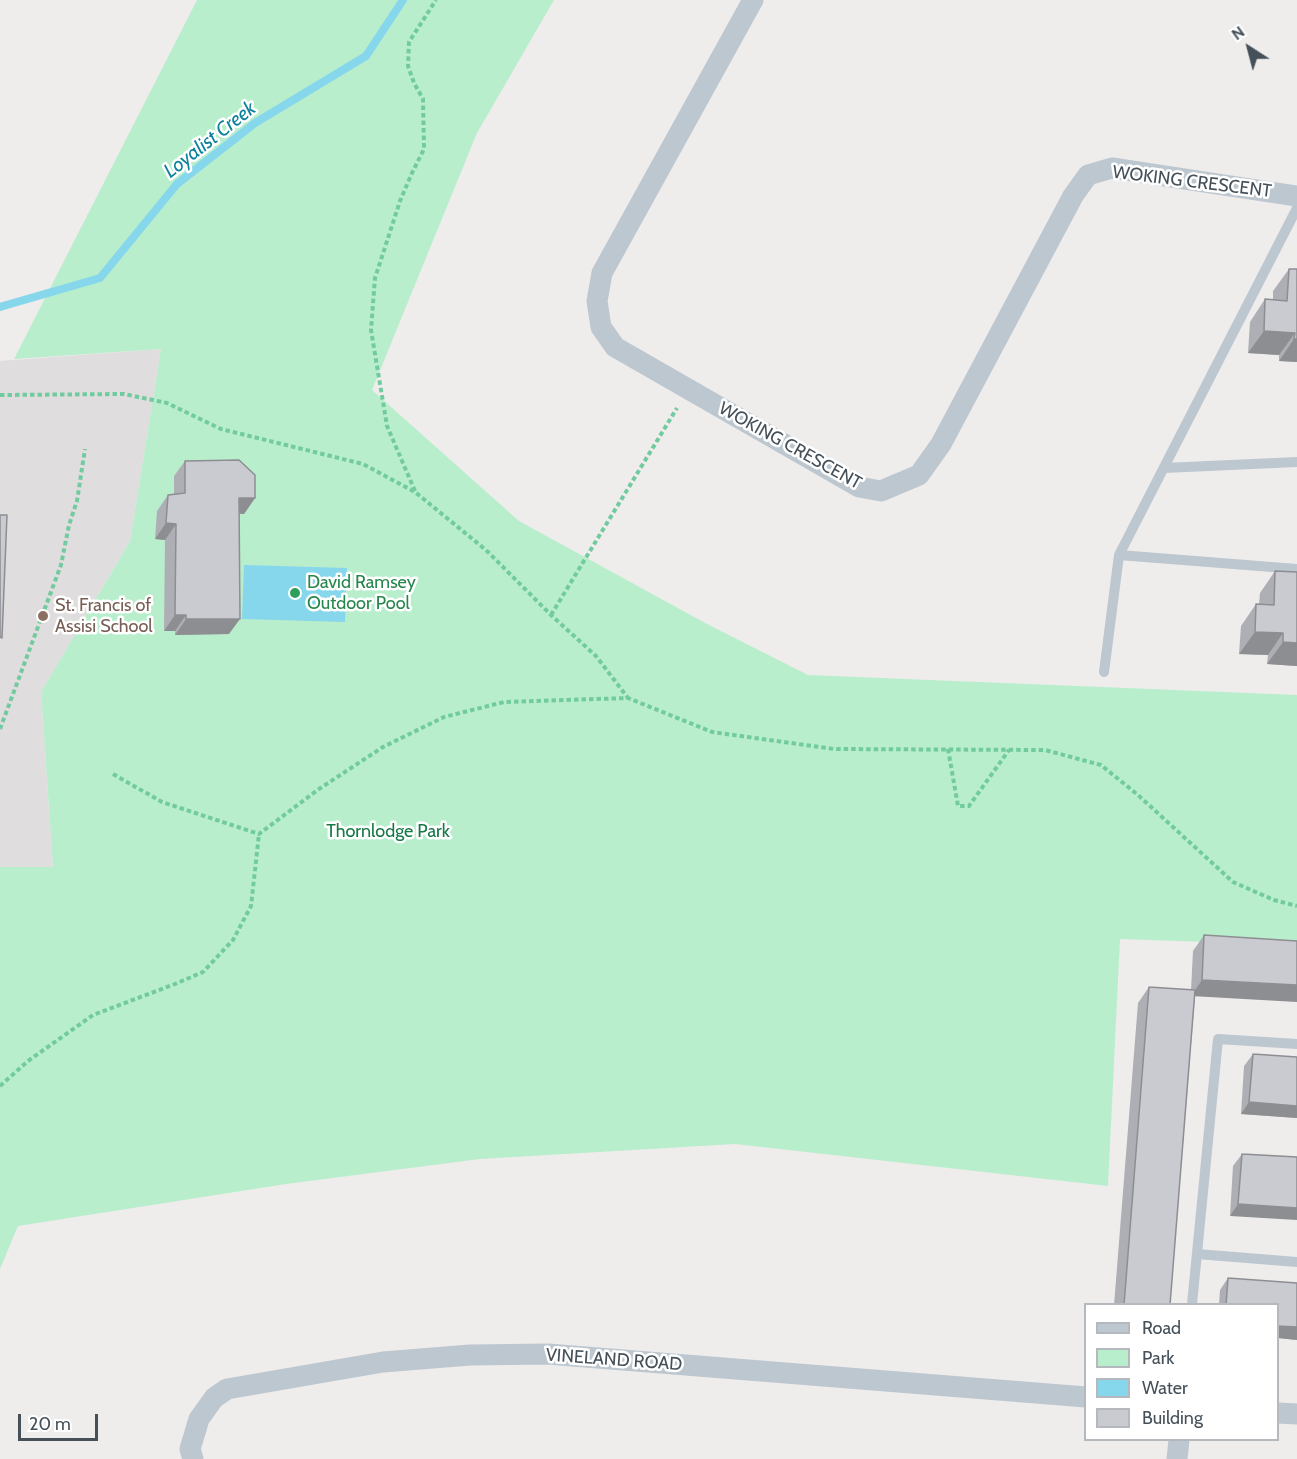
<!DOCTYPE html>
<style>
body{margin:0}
#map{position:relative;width:1297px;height:1459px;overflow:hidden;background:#efecec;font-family:Cabin,sans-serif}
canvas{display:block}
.legend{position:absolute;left:1084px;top:1303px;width:195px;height:138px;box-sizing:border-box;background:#fff;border:2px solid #b5b9bd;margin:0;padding:8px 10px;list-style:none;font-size:18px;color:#455059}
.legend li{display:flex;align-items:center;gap:12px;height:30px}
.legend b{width:30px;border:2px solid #b5b9bd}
.north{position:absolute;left:1219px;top:18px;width:60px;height:60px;-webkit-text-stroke:4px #fff;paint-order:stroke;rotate:324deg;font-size:16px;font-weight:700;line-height:24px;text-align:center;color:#455059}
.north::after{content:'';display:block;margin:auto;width:21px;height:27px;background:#455059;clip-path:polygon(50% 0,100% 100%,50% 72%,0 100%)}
.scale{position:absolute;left:18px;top:1414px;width:80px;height:27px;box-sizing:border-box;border:3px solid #455059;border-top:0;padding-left:8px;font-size:18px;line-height:21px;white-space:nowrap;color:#455059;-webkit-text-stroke:4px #fff;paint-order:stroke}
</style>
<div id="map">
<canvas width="1297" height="1459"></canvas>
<ul class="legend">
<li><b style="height:8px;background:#bdc7cf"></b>Road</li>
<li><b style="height:16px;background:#b9eecd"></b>Park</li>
<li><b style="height:16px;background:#86d7eb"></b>Water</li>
<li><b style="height:16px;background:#c9cbd1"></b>Building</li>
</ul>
<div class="north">N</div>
<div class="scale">20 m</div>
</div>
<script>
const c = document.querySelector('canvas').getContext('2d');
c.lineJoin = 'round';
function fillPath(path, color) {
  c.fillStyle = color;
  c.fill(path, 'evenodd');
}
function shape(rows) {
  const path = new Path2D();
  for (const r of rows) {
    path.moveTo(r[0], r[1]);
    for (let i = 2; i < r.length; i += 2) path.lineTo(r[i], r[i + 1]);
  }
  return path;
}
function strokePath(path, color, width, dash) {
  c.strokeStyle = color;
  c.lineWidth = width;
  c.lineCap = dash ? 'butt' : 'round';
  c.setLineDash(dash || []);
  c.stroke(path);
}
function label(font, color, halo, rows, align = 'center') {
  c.font = font + ' Cabin,sans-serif';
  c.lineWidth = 5;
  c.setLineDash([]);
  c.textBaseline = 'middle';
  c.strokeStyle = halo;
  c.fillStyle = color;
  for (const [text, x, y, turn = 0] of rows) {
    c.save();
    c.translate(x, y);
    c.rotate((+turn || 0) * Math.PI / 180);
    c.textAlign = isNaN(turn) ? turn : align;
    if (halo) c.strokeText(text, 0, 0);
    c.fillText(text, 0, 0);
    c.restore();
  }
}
const education = shape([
 [161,349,130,541,41,692,53,867,0,867,0,361]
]);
const green = shape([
 [197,0,554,0,477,133,372,390,519,521,707,624,808,675,1297,695,1297,945,1120,939,1108,1186,735,1144,480,1159,286,1184,18,1226,0,1269,0,867,53,867,41,692,130,541,161,349,14,359]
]);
const water = shape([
 [244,565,347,568,345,622,242,619]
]);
const stream = shape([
 [0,307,100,278,177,184,255,123,366,56,403,0]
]);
const path = shape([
 [0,395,124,394,167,403,221,429,363,464,415,492,486,550,551,615,596,656,628,698],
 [415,491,387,426,371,330,375,278,400,201,412,173,424,149,423,99,414,83,408,66,409,42,436,0],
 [551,615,677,408],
 [0,729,61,565,69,525,77,501,85,449],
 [948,749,958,806,969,806,1009,750],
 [113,774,162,802,259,834,319,789,383,747,444,717,504,702,628,698,712,732,834,749,1045,750,1101,765,1138,795,1233,882,1274,900,1297,906],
 [0,1086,28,1061,93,1015,175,984,203,972,233,940,251,906,259,834]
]);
const lane = shape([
 [1164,468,1297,462],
 [1119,555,1297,569],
 [1104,672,1119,555,1297,208],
 [1197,1254,1297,1262],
 [1192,1304,1218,1039,1297,1044]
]);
const street = shape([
 [753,0,602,273,597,301,601,327,615,347,859,487,881,491,919,475,941,444,1073,196,1088,175,1112,168,1297,196],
 [1278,1413,1297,1414],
 [193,1459,190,1449,199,1419,214,1398,227,1389,383,1362,470,1355,548,1354,1086,1397],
 [1177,1459,1179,1440]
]);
const wall = shape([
 [1289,269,1297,269,1297,362,1279,361,1279,355,1248,353,1250,322,1265,299,1273,300,1273,291],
 [185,461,255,498,244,514,239,514,229,634,175,635,175,631,164,631,165,540,155,539,157,511,168,495,174,494,174,476],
 [1275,571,1297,572,1297,666,1267,664,1268,655,1239,654,1241,626,1256,604,1259,604,1260,593],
 [1204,935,1297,941,1195,996,1170,1305,1114,1305,1138,1003,1149,987,1191,990,1193,951],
 [1253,1054,1297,1057,1297,1118,1241,1114,1244,1066],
 [1242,1154,1297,1157,1230,1216,1233,1166],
 [1228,1278,1297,1283,1297,1340,1278,1338,1278,1305,1219,1305,1220,1290]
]);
const shadedWall = shape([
 [1264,331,1295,333,1279,355,1248,353],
 [1294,339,1297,339,1297,362,1279,361],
 [239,498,255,498,244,514,228,513],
 [166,523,176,524,165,540,155,539],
 [175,615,186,615,175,631,164,631],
 [186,619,240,619,229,634,175,635],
 [1255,632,1283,633,1268,655,1239,654],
 [1283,642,1297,643,1297,666,1267,664],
 [1202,980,1297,985,1297,1002,1191,996],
 [1249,1102,1297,1106,1297,1118,1241,1114],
 [1238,1204,1297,1208,1297,1220,1230,1216],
 [1278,1326,1297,1327,1297,1340,1278,1338]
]);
const building = shape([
 [1289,269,1297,269,1297,339,1294,339,1295,333,1264,331,1265,299,1287,301,1289,269],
 [239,460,255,475,255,498,239,498,240,619,186,619,186,615,175,615,176,524,166,523,168,495,185,493,185,461,239,460],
 [0,515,7,515,2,638,0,637,0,515],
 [1275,571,1297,572,1297,643,1283,642,1283,633,1255,632,1256,604,1274,605,1275,571],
 [1204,935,1297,941,1297,985,1202,980,1204,935],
 [1149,987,1195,990,1170,1305,1124,1305,1149,987],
 [1253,1054,1297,1057,1297,1106,1249,1102,1253,1054],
 [1242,1154,1297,1157,1297,1208,1238,1204,1242,1154],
 [1228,1278,1297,1283,1297,1327,1278,1326,1278,1305,1226,1305,1228,1278]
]);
const markers = [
 [295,593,6,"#2e9e5b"],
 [43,616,6,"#8d6e63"]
];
const streetNames = [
 ["WOKING CRESCENT",1192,182,7],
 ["WOKING CRESCENT",790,446,29],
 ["VINELAND ROAD",614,1360,4]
];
const leisureNames = [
 ["David Ramsey",307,583],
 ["Outdoor Pool",307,604]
];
const educationNames = [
 ["St. Francis of",55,606],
 ["Assisi School",55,627]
];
const parkNames = [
 ["Thornlodge Park",388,832]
];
const waterNames = [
 ["Loyalist Creek",210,140,-38]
];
fillPath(education, '#e0ddde');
fillPath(green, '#b9eecd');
fillPath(water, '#86d7eb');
strokePath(stream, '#86d7eb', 8);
strokePath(path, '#72cb9e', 4, [4.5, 3]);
strokePath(lane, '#bdc7cf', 10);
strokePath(street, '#bdc7cf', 21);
fillPath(wall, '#adafb4');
fillPath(shadedWall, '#8d8e92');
fillPath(building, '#c9cbd1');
strokePath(building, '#8d8e92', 1.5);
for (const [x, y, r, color] of markers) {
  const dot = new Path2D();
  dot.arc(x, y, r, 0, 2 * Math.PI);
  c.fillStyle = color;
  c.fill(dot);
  strokePath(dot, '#fff', 2);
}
label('18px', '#455059', '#fff', streetNames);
label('18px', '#27864d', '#fff', leisureNames, 'left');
label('18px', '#785e54', '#fff', educationNames, 'left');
label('18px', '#177946', '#fff', parkNames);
label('italic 20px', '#0d819d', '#fff', waterNames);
</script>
